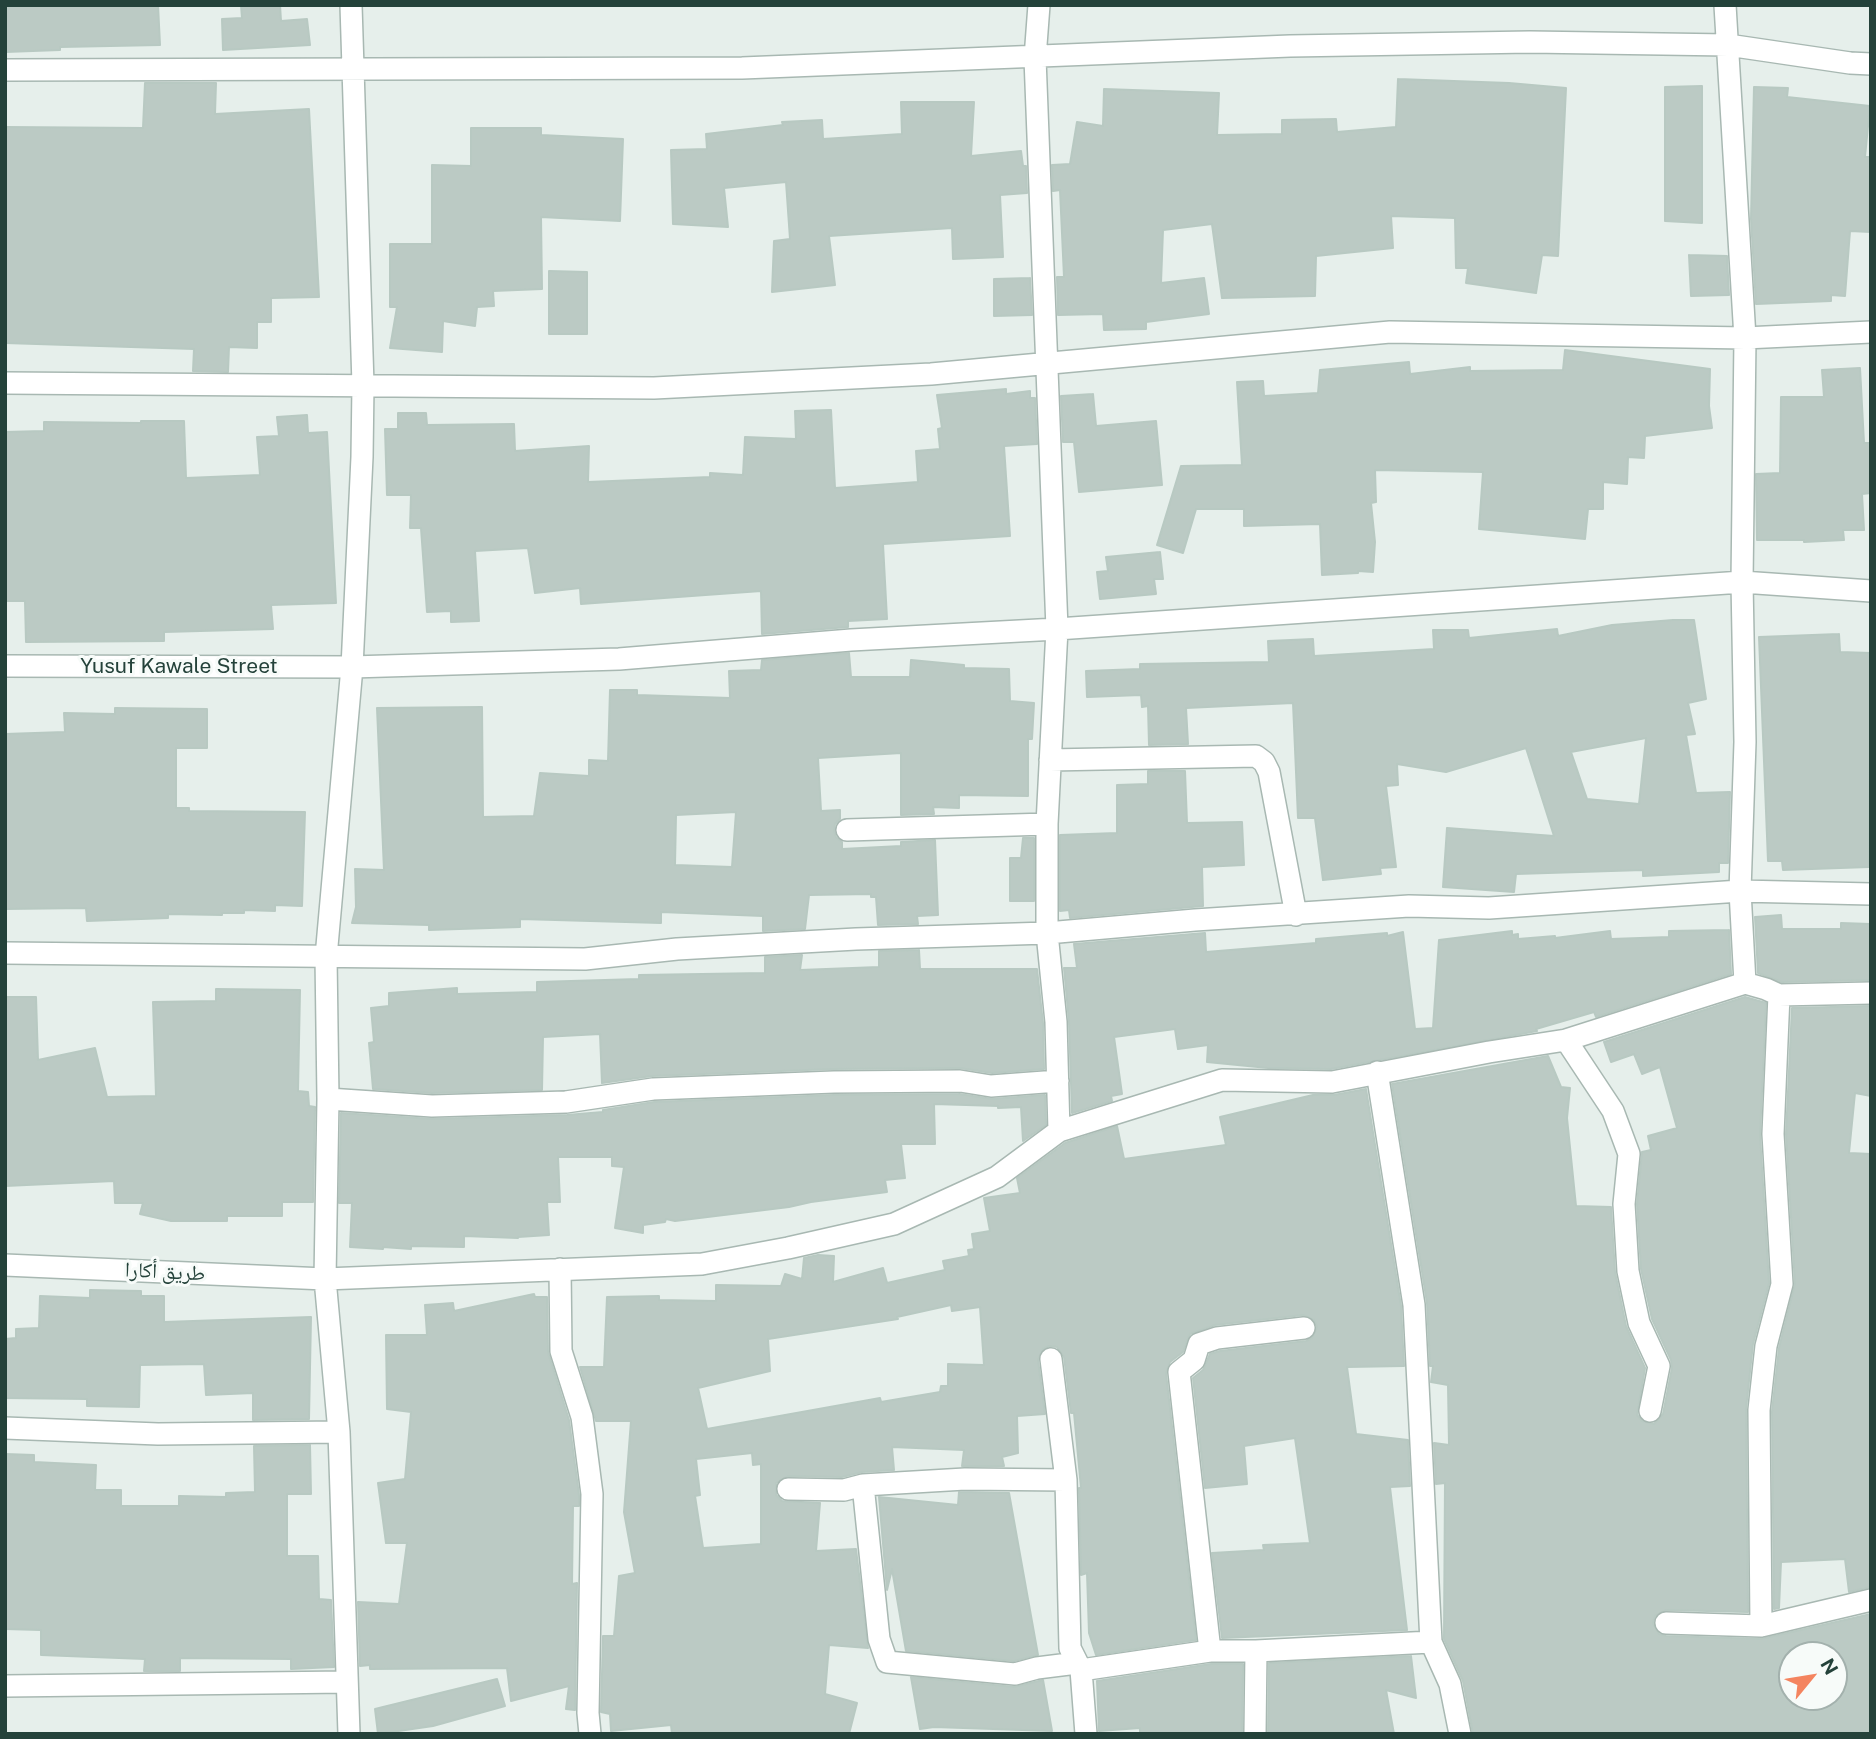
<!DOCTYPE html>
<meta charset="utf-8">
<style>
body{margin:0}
#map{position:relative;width:1876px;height:1739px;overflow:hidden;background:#e6efeb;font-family:"Public Sans",sans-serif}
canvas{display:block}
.frame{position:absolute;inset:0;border:7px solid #24423a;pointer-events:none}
.north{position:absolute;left:1778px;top:1641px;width:70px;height:70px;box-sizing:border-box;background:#f7fbf9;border:2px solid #a3b1ad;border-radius:50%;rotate:60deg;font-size:19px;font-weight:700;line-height:28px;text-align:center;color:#24423a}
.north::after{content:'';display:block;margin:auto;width:24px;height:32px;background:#f4845f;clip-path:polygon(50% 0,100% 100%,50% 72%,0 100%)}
</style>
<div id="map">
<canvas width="1876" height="1739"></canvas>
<div class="frame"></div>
<div class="north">N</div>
</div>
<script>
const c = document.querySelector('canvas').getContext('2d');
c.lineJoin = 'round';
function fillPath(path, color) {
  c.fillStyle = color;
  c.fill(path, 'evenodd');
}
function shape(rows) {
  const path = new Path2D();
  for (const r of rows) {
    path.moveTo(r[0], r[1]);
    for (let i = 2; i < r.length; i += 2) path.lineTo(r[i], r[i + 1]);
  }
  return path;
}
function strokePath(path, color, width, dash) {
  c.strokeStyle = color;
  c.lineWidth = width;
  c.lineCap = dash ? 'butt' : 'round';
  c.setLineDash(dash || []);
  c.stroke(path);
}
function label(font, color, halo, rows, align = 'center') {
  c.font = font + ' "Public Sans","Noto Naskh Arabic",sans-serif';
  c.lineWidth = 6;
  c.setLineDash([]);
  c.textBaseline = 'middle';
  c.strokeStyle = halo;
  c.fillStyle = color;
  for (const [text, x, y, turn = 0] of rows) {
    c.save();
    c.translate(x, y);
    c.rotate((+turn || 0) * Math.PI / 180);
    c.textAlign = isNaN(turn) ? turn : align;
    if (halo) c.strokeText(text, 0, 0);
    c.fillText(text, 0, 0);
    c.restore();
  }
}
const building = shape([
 [5,5,158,5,160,45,60,47,60,50,5,52,5,5],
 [241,5,280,5,281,21,307,19,310,45,223,50,222,19,242,18,241,5],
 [1398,79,1509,83,1566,88,1558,256,1542,255,1536,293,1466,283,1468,268,1456,268,1455,218,1391,216,1393,248,1316,256,1315,296,1222,298,1212,224,1163,230,1161,283,1204,278,1209,314,1146,322,1146,329,1104,330,1103,314,1058,315,1057,277,1064,277,1060,190,1053,191,1052,165,1070,164,1077,122,1103,126,1104,89,1219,93,1217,135,1282,134,1282,120,1336,119,1337,132,1396,127,1398,79],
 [145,83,216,83,215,114,309,109,319,297,271,298,271,322,257,322,257,348,229,347,228,372,193,371,194,349,5,343,5,127,143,128,145,83],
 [1702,86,1702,223,1665,221,1665,87,1702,86],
 [1754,87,1788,88,1787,97,1870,106,1865,157,1871,157,1871,232,1850,231,1845,296,1831,295,1831,301,1756,304,1751,219,1754,87],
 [901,102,974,102,971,156,1021,151,1023,166,1026,166,1027,193,1000,195,1003,257,953,259,952,228,829,236,835,285,772,292,774,241,790,239,786,182,724,188,728,227,673,224,671,150,707,149,706,134,783,125,782,122,822,120,823,139,902,134,901,102],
 [471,128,541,128,541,135,623,139,620,221,541,217,542,289,493,291,494,306,477,307,475,326,443,321,442,352,390,348,397,307,390,307,390,244,432,244,432,165,471,166,471,128],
 [1689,255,1727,256,1729,295,1691,296,1689,255],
 [549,271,587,272,587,334,549,334,549,271],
 [1030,278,1032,315,994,316,994,279,1030,278],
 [1565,350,1710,369,1709,406,1712,428,1645,436,1644,458,1628,457,1627,484,1603,482,1603,509,1588,509,1585,539,1479,529,1483,472,1375,470,1376,502,1371,503,1375,542,1373,572,1358,571,1358,573,1322,575,1320,524,1244,526,1244,509,1196,509,1183,553,1157,545,1181,466,1242,465,1237,382,1263,381,1264,396,1318,393,1320,370,1409,362,1410,374,1470,367,1470,371,1563,370,1565,350],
 [1860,368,1864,443,1871,443,1871,493,1862,494,1864,530,1843,530,1844,540,1804,542,1804,540,1757,540,1756,474,1780,473,1781,397,1824,397,1822,370,1860,368],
 [1006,389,1006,394,1030,391,1030,398,1035,398,1037,444,1004,446,1010,536,883,544,887,619,848,621,848,627,762,634,761,591,581,604,580,588,535,593,528,548,475,551,479,621,451,622,451,611,427,612,421,528,410,528,411,495,387,495,385,429,398,429,398,413,426,413,427,425,514,424,515,451,589,446,588,482,710,477,710,473,743,475,745,437,796,439,795,411,831,410,835,488,918,482,916,451,940,449,938,429,942,428,937,395,1006,389],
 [1093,394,1096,426,1156,421,1162,485,1079,492,1074,442,1063,442,1061,396,1093,394],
 [307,415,308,433,327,432,336,603,271,605,273,629,164,632,164,641,26,642,25,601,5,601,5,432,44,431,44,422,141,423,141,421,184,421,186,478,260,475,257,437,279,436,277,417,307,415],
 [1160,552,1163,579,1154,579,1156,594,1100,599,1097,572,1108,571,1106,557,1160,552],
 [1673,620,1694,620,1706,699,1688,703,1695,734,1686,735,1696,793,1730,792,1728,863,1719,863,1719,872,1643,876,1643,870,1516,874,1514,892,1443,887,1447,828,1554,836,1526,748,1446,772,1397,764,1398,785,1386,786,1396,867,1380,868,1381,874,1323,880,1315,818,1298,818,1293,703,1186,708,1188,744,1149,745,1148,706,1142,707,1141,695,1087,697,1086,671,1140,669,1140,664,1269,662,1268,641,1313,639,1314,656,1434,649,1433,630,1468,630,1469,638,1557,629,1558,636,1612,625,1673,620],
 [1646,738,1639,804,1587,799,1571,752,1646,738],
 [1839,634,1840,652,1871,653,1869,867,1783,870,1782,861,1768,861,1759,637,1839,634],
 [849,653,851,677,910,677,911,660,964,665,964,668,1009,669,1010,701,1034,703,1032,739,1028,739,1028,796,959,795,959,808,933,807,934,814,901,815,901,753,818,758,821,811,840,810,840,819,835,824,834,831,836,837,842,842,842,849,901,846,901,842,935,840,938,915,917,916,918,924,878,925,876,897,871,897,871,894,809,895,805,929,763,931,763,916,661,912,661,923,520,919,520,927,429,930,429,925,352,923,356,907,355,869,384,870,377,708,482,707,483,817,534,816,540,773,589,776,589,760,608,761,610,690,637,690,637,695,730,698,729,671,761,670,762,660,849,653],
 [736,812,732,867,675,865,676,815,736,812],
 [115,708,207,709,207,748,176,748,176,808,189,808,189,811,305,812,302,906,275,905,275,911,244,910,244,913,222,913,222,915,168,914,168,918,87,921,86,908,5,909,5,734,65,732,64,713,115,714,115,708],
 [1148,771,1185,771,1187,823,1242,822,1244,865,1202,867,1203,906,1070,918,1069,910,1060,911,1060,835,1117,833,1117,785,1148,784,1148,771],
 [1023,838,1034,838,1034,901,1010,901,1010,858,1021,858,1023,838],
 [1781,915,1782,929,1841,929,1841,923,1870,924,1870,980,1782,982,1758,973,1755,917,1781,915],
 [1729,930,1731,974,1596,1017,1594,1012,1536,1029,1537,1031,1331,1069,1268,1068,1207,1062,1208,1045,1178,1049,1175,1029,1114,1037,1122,1094,1111,1096,1112,1101,1072,1113,1069,1022,1064,968,1077,968,1074,944,1205,933,1206,952,1316,943,1316,939,1387,933,1387,936,1403,932,1415,1029,1433,1028,1439,940,1512,931,1512,935,1518,934,1518,939,1555,936,1555,938,1610,931,1611,939,1669,937,1669,931,1729,930],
 [919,950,920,969,1037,969,1043,1023,1044,1069,992,1073,960,1068,833,1069,652,1076,602,1083,600,1034,543,1037,542,1090,432,1093,373,1089,369,1043,374,1042,371,1008,389,1006,389,993,457,988,457,994,537,992,537,982,639,979,639,975,765,973,765,957,802,955,800,970,879,967,879,951,919,950],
 [216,989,300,990,298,1091,308,1092,309,1106,315,1107,313,1202,282,1202,282,1216,227,1216,227,1221,171,1221,140,1214,143,1203,115,1203,114,1181,5,1186,5,997,36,997,38,1060,95,1048,107,1097,156,1096,153,1002,216,1001,216,989],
 [1745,997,1766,1003,1760,1135,1769,1283,1753,1344,1746,1409,1748,1612,1666,1610,1655,1616,1653,1623,1659,1634,1666,1636,1761,1639,1871,1614,1871,1734,1473,1734,1463,1681,1444,1639,1445,1483,1436,1484,1434,1443,1449,1445,1448,1385,1431,1382,1433,1366,1430,1366,1427,1303,1392,1084,1548,1056,1561,1087,1570,1088,1567,1118,1576,1206,1611,1207,1615,1272,1626,1326,1645,1368,1637,1415,1642,1421,1654,1424,1663,1414,1672,1368,1671,1360,1652,1319,1641,1269,1637,1204,1642,1152,1651,1150,1648,1136,1677,1128,1660,1067,1642,1074,1634,1054,1611,1062,1604,1042,1745,997],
 [1792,1655,1834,1655,1834,1697,1792,1697,1792,1655],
 [1871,1006,1871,1096,1855,1093,1849,1153,1871,1154,1871,1587,1849,1592,1845,1559,1781,1562,1779,1608,1774,1609,1772,1411,1779,1348,1795,1284,1786,1134,1792,1008,1871,1006],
 [1366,1089,1401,1306,1404,1366,1347,1367,1356,1434,1408,1440,1410,1486,1390,1487,1407,1630,1222,1638,1212,1553,1264,1550,1263,1545,1310,1543,1295,1438,1244,1446,1247,1484,1205,1488,1193,1378,1203,1370,1210,1354,1220,1351,1306,1341,1312,1338,1317,1327,1314,1320,1303,1315,1215,1325,1190,1334,1183,1352,1170,1362,1166,1373,1196,1640,1096,1655,1089,1633,1087,1573,1081,1575,1079,1488,1081,1488,1074,1413,1071,1413,1064,1357,1057,1347,1049,1346,1043,1349,1038,1360,1045,1414,1017,1416,1018,1453,1002,1457,1004,1466,962,1466,964,1450,892,1447,894,1470,862,1472,842,1477,788,1476,776,1483,776,1495,782,1501,820,1503,816,1551,856,1549,868,1648,829,1645,825,1694,857,1703,849,1734,672,1734,671,1725,611,1731,610,1714,601,1712,603,1636,614,1636,619,1576,635,1573,624,1512,631,1421,596,1421,580,1367,604,1367,607,1297,659,1296,659,1300,716,1301,716,1285,781,1286,785,1274,802,1279,804,1258,818,1255,834,1256,833,1282,883,1268,887,1283,945,1270,943,1261,969,1256,968,1250,974,1249,972,1234,990,1231,984,1198,1020,1193,1017,1178,1065,1143,1117,1126,1124,1159,1226,1145,1220,1117,1313,1095,1334,1095,1366,1089],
 [951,1305,952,1311,980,1307,984,1365,948,1364,948,1386,941,1386,940,1392,881,1402,880,1398,707,1429,698,1388,770,1371,768,1339,898,1319,897,1317,951,1305],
 [752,1453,753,1465,761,1464,761,1544,703,1548,695,1496,700,1495,696,1459,752,1453],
 [959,1094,992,1099,1045,1095,1046,1125,1023,1141,1021,1107,998,1108,998,1106,934,1104,935,1144,901,1144,905,1178,885,1180,887,1192,811,1202,789,1207,675,1221,666,1219,665,1222,643,1225,643,1233,615,1228,624,1167,612,1166,612,1157,558,1157,560,1202,547,1202,549,1235,518,1237,518,1238,464,1236,464,1247,411,1246,411,1249,383,1247,383,1249,350,1247,352,1203,339,1203,341,1113,432,1119,567,1115,603,1112,603,1110,654,1102,834,1095,959,1094],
 [90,1290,141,1291,141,1296,164,1296,164,1322,311,1317,309,1419,253,1420,253,1393,206,1395,204,1364,140,1365,139,1407,87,1406,87,1399,5,1398,5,1339,16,1338,16,1329,39,1328,40,1296,90,1298,90,1290],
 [534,1294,535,1297,547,1297,548,1352,569,1420,579,1495,579,1506,573,1506,572,1584,577,1583,575,1710,566,1709,569,1686,511,1701,507,1668,370,1669,370,1665,360,1666,358,1602,399,1604,407,1543,386,1543,378,1483,405,1479,411,1412,387,1409,386,1335,427,1335,425,1305,453,1303,454,1311,534,1294],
 [310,1445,311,1494,287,1494,287,1556,318,1556,319,1599,331,1600,334,1667,291,1669,291,1659,180,1658,180,1671,144,1671,145,1659,41,1655,41,1630,5,1629,5,1454,34,1455,34,1462,96,1465,95,1490,121,1490,121,1506,179,1506,179,1496,226,1497,226,1493,255,1492,254,1446,310,1445],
 [959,1492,1009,1493,1038,1655,1014,1661,906,1651,892,1569,887,1590,879,1497,958,1505,959,1492],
 [1411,1656,1416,1698,1386,1690,1394,1734,1268,1734,1269,1663,1411,1656],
 [1211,1664,1243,1664,1242,1734,1140,1734,1140,1728,1099,1731,1097,1681,1211,1664],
 [911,1677,1014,1687,1043,1680,1052,1731,934,1727,920,1729,911,1677],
 [497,1679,505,1706,433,1726,378,1734,375,1709,497,1679]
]);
const minor = shape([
 [1039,5,1035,58,1057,629,1047,824,1047,933,1056,1022,1059,1131],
 [1725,5,1745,338,1742,582,1745,742,1740,891,1745,983],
 [5,70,742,68,1290,46,1530,42,1728,45,1850,63,1871,64],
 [5,383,654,388,931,374,1390,332,1745,338,1871,332],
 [5,666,352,667,619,659,851,640,1057,629,1742,582,1871,591],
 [1050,760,1256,756,1264,762,1269,772,1296,915],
 [847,830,1047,824],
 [5,953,585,959,677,949,856,939,1047,933,1195,920,1409,906,1489,908,1740,891,1871,894],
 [1566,1040,1613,1111,1629,1154,1624,1204,1628,1271,1639,1323,1659,1366,1650,1411],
 [1377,1072,1414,1305,1431,1642,1450,1684,1460,1734],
 [328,1099,432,1106,566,1102,653,1089,834,1082,960,1081,991,1086,1058,1081],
 [5,1265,325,1279,702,1264,788,1248,894,1224,997,1177,1059,1131,1222,1080,1332,1082,1489,1052,1566,1040,1745,983,1766,989,1779,995,1871,993],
 [560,1269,561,1351,582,1417,592,1494,588,1713,590,1734],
 [1051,1359,1066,1480,1070,1648,1081,1670,1086,1734],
 [5,1428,158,1434,339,1432],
 [863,1485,879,1639,887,1662,1015,1674,1037,1668,1077,1663,1070,1648],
 [788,1489,844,1490,863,1485,965,1479,1066,1480],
 [1666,1623,1761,1626,1871,1600],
 [1761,1626,1759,1410,1766,1346,1782,1284,1773,1134,1779,995],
 [1210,1651,1179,1372,1194,1360,1199,1344,1217,1338,1304,1328],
 [1081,1670,1210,1651,1256,1651,1431,1642],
 [5,1686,347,1682],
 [349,1734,339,1432,325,1279,328,1099,326,957,352,667,362,457,363,385,351,5],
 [1255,1734,1256,1651]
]);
const streetNames = [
 ["Yusuf Kawale Street",179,667],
 ["طريق أكارا",165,1272,3]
];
fillPath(building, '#bbcac4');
strokePath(building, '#b8c9c2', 2);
strokePath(minor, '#a8b8b2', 24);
strokePath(minor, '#fff', 21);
label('21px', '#24423a', '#f7fbf9', streetNames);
</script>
